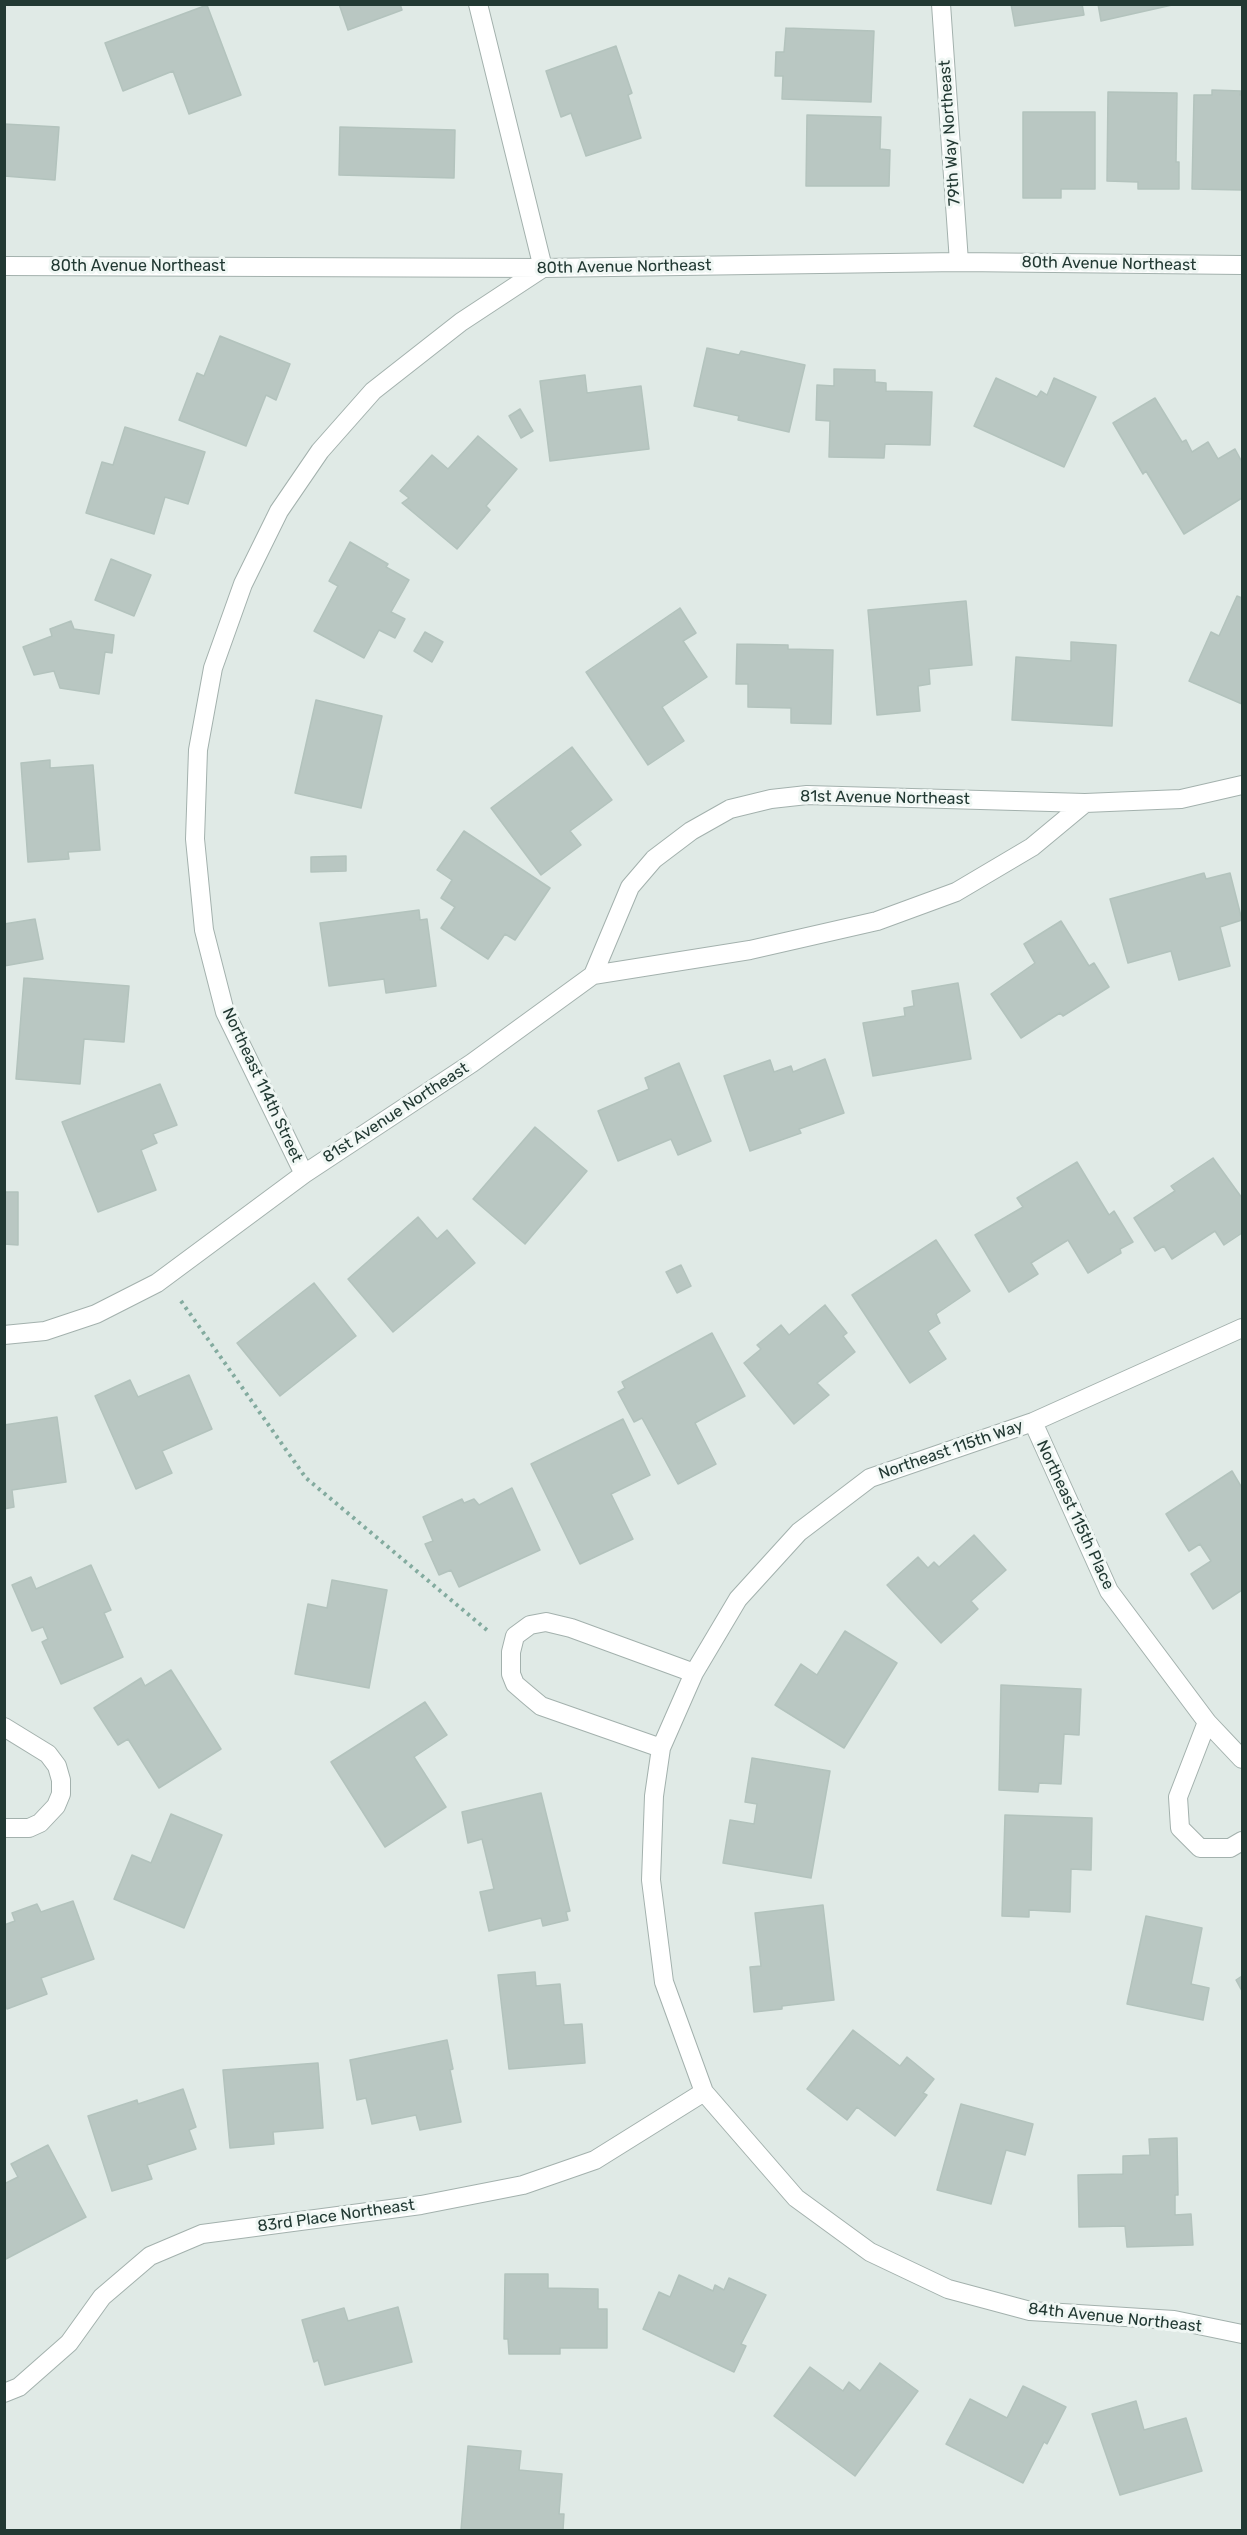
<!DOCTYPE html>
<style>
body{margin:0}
#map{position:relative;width:1247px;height:2535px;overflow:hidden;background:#e0eae6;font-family:Rubik,sans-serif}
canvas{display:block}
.frame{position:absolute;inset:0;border:6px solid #223933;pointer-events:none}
</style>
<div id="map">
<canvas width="1247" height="2535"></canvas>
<div class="frame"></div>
</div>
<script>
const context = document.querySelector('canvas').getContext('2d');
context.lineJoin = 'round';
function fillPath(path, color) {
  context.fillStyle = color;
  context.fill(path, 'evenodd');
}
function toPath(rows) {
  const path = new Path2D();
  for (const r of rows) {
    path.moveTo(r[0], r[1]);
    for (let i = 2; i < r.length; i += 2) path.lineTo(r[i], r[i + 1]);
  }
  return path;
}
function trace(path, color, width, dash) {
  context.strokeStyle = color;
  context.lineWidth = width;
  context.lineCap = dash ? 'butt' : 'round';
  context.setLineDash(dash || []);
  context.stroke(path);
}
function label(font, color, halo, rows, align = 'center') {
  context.font = font + ' Rubik,sans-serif';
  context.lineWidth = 6;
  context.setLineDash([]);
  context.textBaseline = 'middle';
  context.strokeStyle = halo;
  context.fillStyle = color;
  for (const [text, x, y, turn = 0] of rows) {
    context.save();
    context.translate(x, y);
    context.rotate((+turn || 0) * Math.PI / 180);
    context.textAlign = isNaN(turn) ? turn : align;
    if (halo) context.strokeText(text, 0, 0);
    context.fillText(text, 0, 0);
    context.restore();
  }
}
const building = toPath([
 [339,4,400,4,402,10,348,30,339,4],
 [1011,4,1082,4,1084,15,1015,26,1011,4],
 [1098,4,1172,4,1172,5,1101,21,1098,4],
 [207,5,241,95,189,114,173,71,123,91,105,43,207,5],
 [786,28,874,31,871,102,782,99,783,76,775,76,776,52,784,52,786,28],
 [616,46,632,93,628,95,641,138,586,156,571,113,561,117,546,71,616,46],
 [1212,90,1241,91,1240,95,1242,95,1242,190,1192,189,1194,95,1212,95,1212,90],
 [1108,92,1177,93,1176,162,1179,162,1179,189,1138,189,1138,182,1107,181,1108,92],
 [1023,112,1095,112,1095,189,1061,189,1061,198,1023,198,1023,112],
 [807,115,881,117,880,149,890,150,889,186,806,186,807,115],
 [4,124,59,127,55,180,4,176,4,124],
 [340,127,455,130,454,178,339,175,340,127],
 [220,336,290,364,276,400,266,395,246,446,179,420,197,373,204,376,220,336],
 [707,348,739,355,741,351,805,365,789,432,738,420,739,416,694,406,707,348],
 [834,369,875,370,875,382,886,383,886,391,932,392,930,445,885,444,884,458,829,457,830,421,816,420,817,385,834,386,834,369],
 [585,375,587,393,641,386,649,449,550,461,540,381,585,375],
 [996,378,1037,397,1041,391,1047,395,1054,378,1096,397,1064,467,974,426,996,378],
 [1155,398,1182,442,1186,440,1192,452,1208,442,1218,459,1235,449,1242,462,1242,498,1184,534,1146,471,1143,474,1113,423,1155,398],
 [520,409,533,431,521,438,509,416,520,409],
 [125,427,205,452,188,504,165,497,154,534,86,513,102,462,113,465,125,427],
 [478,436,517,469,486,506,490,510,457,549,402,503,409,498,400,491,432,455,448,469,478,436],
 [350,542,388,564,386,567,409,580,391,612,405,619,395,638,379,630,364,658,314,631,338,586,329,581,350,542],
 [111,559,151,575,134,616,95,600,111,559],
 [1237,596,1242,598,1242,704,1189,681,1211,632,1219,636,1237,596],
 [966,601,972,665,929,669,930,684,918,686,920,711,877,715,868,610,966,601],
 [680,608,696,633,683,641,707,677,662,707,684,741,648,765,586,672,680,608],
 [71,621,74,629,114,635,112,653,105,652,99,694,60,688,54,671,34,675,23,647,52,636,50,629,71,621],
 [425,632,443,642,432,662,414,651,425,632],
 [1071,642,1116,645,1112,726,1012,720,1016,657,1071,661,1071,642],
 [737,644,788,645,788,649,833,650,831,724,791,723,791,708,748,707,748,684,736,684,737,644],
 [316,700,382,716,361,808,295,793,316,700],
 [572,747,612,800,570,831,581,845,541,875,491,808,572,747],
 [50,760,50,768,93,765,100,850,68,852,69,859,28,862,21,763,50,760],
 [464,831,550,888,515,940,505,934,488,959,441,928,455,907,441,898,452,880,437,870,464,831],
 [346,856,346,871,311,872,311,857,346,856],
 [1204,873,1206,879,1230,873,1242,920,1220,927,1230,966,1179,980,1171,951,1128,963,1110,899,1204,873],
 [419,910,420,920,427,919,436,986,386,993,384,979,329,986,320,923,419,910],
 [35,919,43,959,4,966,4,924,35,919],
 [1061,921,1089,966,1094,963,1109,987,1063,1016,1060,1013,1021,1038,991,994,1035,963,1024,944,1061,921],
 [24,978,129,986,124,1042,84,1039,80,1084,16,1079,24,978],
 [958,983,971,1059,873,1076,863,1023,905,1016,904,1008,914,1006,912,991,958,983],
 [825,1059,844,1113,799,1129,801,1133,750,1151,724,1076,770,1060,774,1072,791,1066,793,1072,825,1059],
 [679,1063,711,1141,678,1155,671,1139,618,1161,598,1111,649,1089,645,1078,679,1063],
 [160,1084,177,1125,153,1134,157,1143,141,1150,156,1190,98,1212,62,1122,160,1084],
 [535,1127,587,1171,525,1244,473,1199,535,1127],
 [1213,1158,1242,1198,1242,1233,1224,1245,1215,1231,1172,1259,1164,1246,1155,1251,1134,1218,1175,1191,1171,1186,1213,1158],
 [1077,1162,1109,1215,1114,1211,1133,1242,1120,1249,1121,1253,1088,1273,1068,1240,1031,1263,1038,1274,1009,1292,975,1235,1023,1207,1017,1198,1077,1162],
 [4,1192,18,1192,18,1245,4,1244,4,1192],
 [418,1217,437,1239,447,1230,475,1263,393,1332,348,1279,418,1217],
 [936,1240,970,1291,936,1314,940,1323,928,1331,946,1359,910,1383,852,1295,936,1240],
 [681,1265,691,1286,677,1293,666,1272,681,1265],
 [314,1283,356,1336,280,1396,237,1343,314,1283],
 [825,1305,847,1333,843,1336,855,1352,817,1383,829,1395,794,1424,744,1363,761,1349,757,1345,781,1325,789,1335,825,1305],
 [712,1333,745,1396,695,1423,716,1464,678,1484,642,1418,634,1422,618,1392,625,1388,622,1382,712,1333],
 [189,1375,212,1429,162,1451,172,1473,136,1489,95,1396,130,1380,138,1397,189,1375],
 [57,1417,66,1482,12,1490,14,1507,4,1509,4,1425,57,1417],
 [623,1419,650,1475,611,1494,633,1539,580,1564,531,1464,623,1419],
 [1232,1471,1242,1488,1242,1590,1213,1609,1191,1574,1211,1561,1200,1544,1189,1551,1166,1514,1232,1471],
 [512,1488,540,1550,459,1587,451,1570,439,1575,425,1544,433,1541,423,1517,462,1499,464,1503,474,1499,479,1505,512,1488],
 [974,1535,1006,1570,971,1601,978,1609,941,1643,887,1585,918,1557,928,1568,934,1562,939,1567,974,1535],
 [91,1565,111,1610,104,1613,123,1657,61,1684,42,1642,48,1639,43,1627,32,1631,12,1585,31,1577,36,1589,91,1565],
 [332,1580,387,1590,369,1688,295,1674,308,1604,327,1608,332,1580],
 [845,1631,897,1663,844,1748,775,1705,801,1664,817,1675,845,1631],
 [171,1670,221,1749,159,1788,128,1739,118,1745,94,1708,141,1678,145,1686,171,1670],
 [1001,1685,1081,1689,1079,1735,1064,1734,1061,1784,1039,1783,1038,1792,999,1790,1001,1685],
 [425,1702,447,1735,414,1757,446,1807,385,1847,331,1762,425,1702],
 [752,1758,830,1771,811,1878,723,1863,730,1820,754,1824,757,1804,745,1802,752,1758],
 [541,1793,570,1911,566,1912,568,1920,543,1926,541,1918,489,1931,480,1892,494,1889,482,1839,468,1843,462,1812,541,1793],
 [171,1814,222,1835,184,1928,114,1899,132,1855,151,1863,171,1814],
 [1005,1815,1092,1818,1091,1870,1071,1869,1070,1912,1029,1910,1029,1917,1002,1916,1005,1815],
 [73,1901,94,1959,41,1978,47,1994,7,2009,4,2001,4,1925,15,1921,12,1913,37,1904,41,1912,73,1901],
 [823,1905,834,2000,782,2006,782,2009,754,2012,750,1967,761,1966,755,1913,823,1905],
 [1146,1916,1202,1928,1191,1984,1209,1988,1203,2020,1127,2004,1146,1916],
 [535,1972,536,1986,560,1984,564,2025,582,2024,585,2063,509,2069,498,1975,535,1972],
 [1242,1976,1242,1991,1236,1980,1242,1976],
 [853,2030,900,2066,907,2057,934,2079,923,2093,927,2095,895,2136,857,2107,847,2120,807,2089,853,2030],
 [447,2040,453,2069,450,2070,461,2122,420,2130,416,2115,372,2124,366,2098,357,2100,350,2060,447,2040],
 [318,2063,323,2128,273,2132,274,2144,230,2148,223,2070,318,2063],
 [183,2089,196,2127,189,2130,196,2149,147,2165,152,2179,112,2191,88,2116,137,2100,138,2104,183,2089],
 [961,2104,1033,2124,1025,2155,1006,2150,991,2204,937,2190,961,2104],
 [1177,2138,1178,2195,1175,2195,1175,2215,1191,2214,1193,2245,1127,2247,1125,2226,1079,2227,1078,2175,1123,2174,1123,2156,1150,2155,1149,2139,1177,2138],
 [48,2145,86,2217,4,2260,4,2184,18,2177,11,2164,48,2145],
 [505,2274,548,2274,548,2288,598,2289,598,2309,607,2309,607,2348,560,2348,560,2354,509,2354,508,2339,504,2339,505,2274],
 [679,2275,713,2291,715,2285,724,2290,729,2278,766,2295,741,2344,746,2346,734,2372,643,2329,659,2292,670,2297,679,2275],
 [398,2307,412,2362,325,2385,318,2360,314,2362,302,2320,344,2308,348,2321,398,2307],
 [880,2363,918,2391,855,2476,774,2416,810,2367,843,2391,849,2382,860,2391,880,2363],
 [1023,2386,1066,2407,1047,2444,1044,2442,1023,2483,946,2444,970,2399,1007,2418,1023,2386],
 [1136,2401,1144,2430,1186,2418,1202,2471,1120,2495,1092,2414,1136,2401],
 [468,2446,521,2451,519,2470,562,2474,559,2514,564,2514,563,2530,461,2530,468,2446]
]);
const path = toPath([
 [181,1301,306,1478,488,1631]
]);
const minor = toPath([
 [941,4,959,262],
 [4,266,543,268,959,262,1242,265],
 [593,975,630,887,654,859,691,831,730,809,771,799,807,795,1085,803,1181,799,1242,785],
 [304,1174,225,1012,204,930,195,839,198,750,213,668,243,584,279,511,320,451,373,391,461,322,543,268,478,4],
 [1242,1328,1033,1422,870,1478,799,1532,738,1599,694,1673,661,1748,654,1796,651,1880,664,1982,704,2092,796,2198,870,2252,948,2289,1030,2311,1174,2320,1242,2334],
 [4,1335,45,1331,96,1314,157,1283,304,1174,472,1063,593,975,750,950,877,921,956,892,1032,847,1085,803],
 [1033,1422,1109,1591,1207,1722,1242,1759],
 [1207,1722,1178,1797,1180,1828,1200,1848,1230,1848,1242,1841],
 [4,1727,48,1754,57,1766,61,1780,61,1794,56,1806,40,1823,29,1828,4,1828],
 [661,1748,541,1706,529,1696,515,1684,511,1674,511,1652,515,1636,530,1625,546,1622,571,1628,694,1673],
 [4,2393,19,2387,69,2343,102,2297,150,2256,202,2234,421,2205,523,2185,595,2160,704,2092]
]);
const streetNames = [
 ["79th Way Northeast",950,133,-94],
 ["80th Avenue Northeast",1109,264,1],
 ["80th Avenue Northeast",138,266],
 ["80th Avenue Northeast",624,267,-1],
 ["81st Avenue Northeast",885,798,1],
 ["Northeast 114th Street",262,1085,65],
 ["81st Avenue Northeast",396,1113,-33],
 ["Northeast 115th Way",951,1450,-19],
 ["Northeast 115th Place",1075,1515,65],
 ["83rd Place Northeast",336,2216,-8],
 ["84th Avenue Northeast",1115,2318,6]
];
fillPath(building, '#b9c7c2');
trace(building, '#b3c3bd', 1.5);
trace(minor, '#a3b1ad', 20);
trace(path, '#83ab9f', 4, [3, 4.5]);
trace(minor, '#fff', 18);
label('16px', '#223933', '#f0f7f4', streetNames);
</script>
